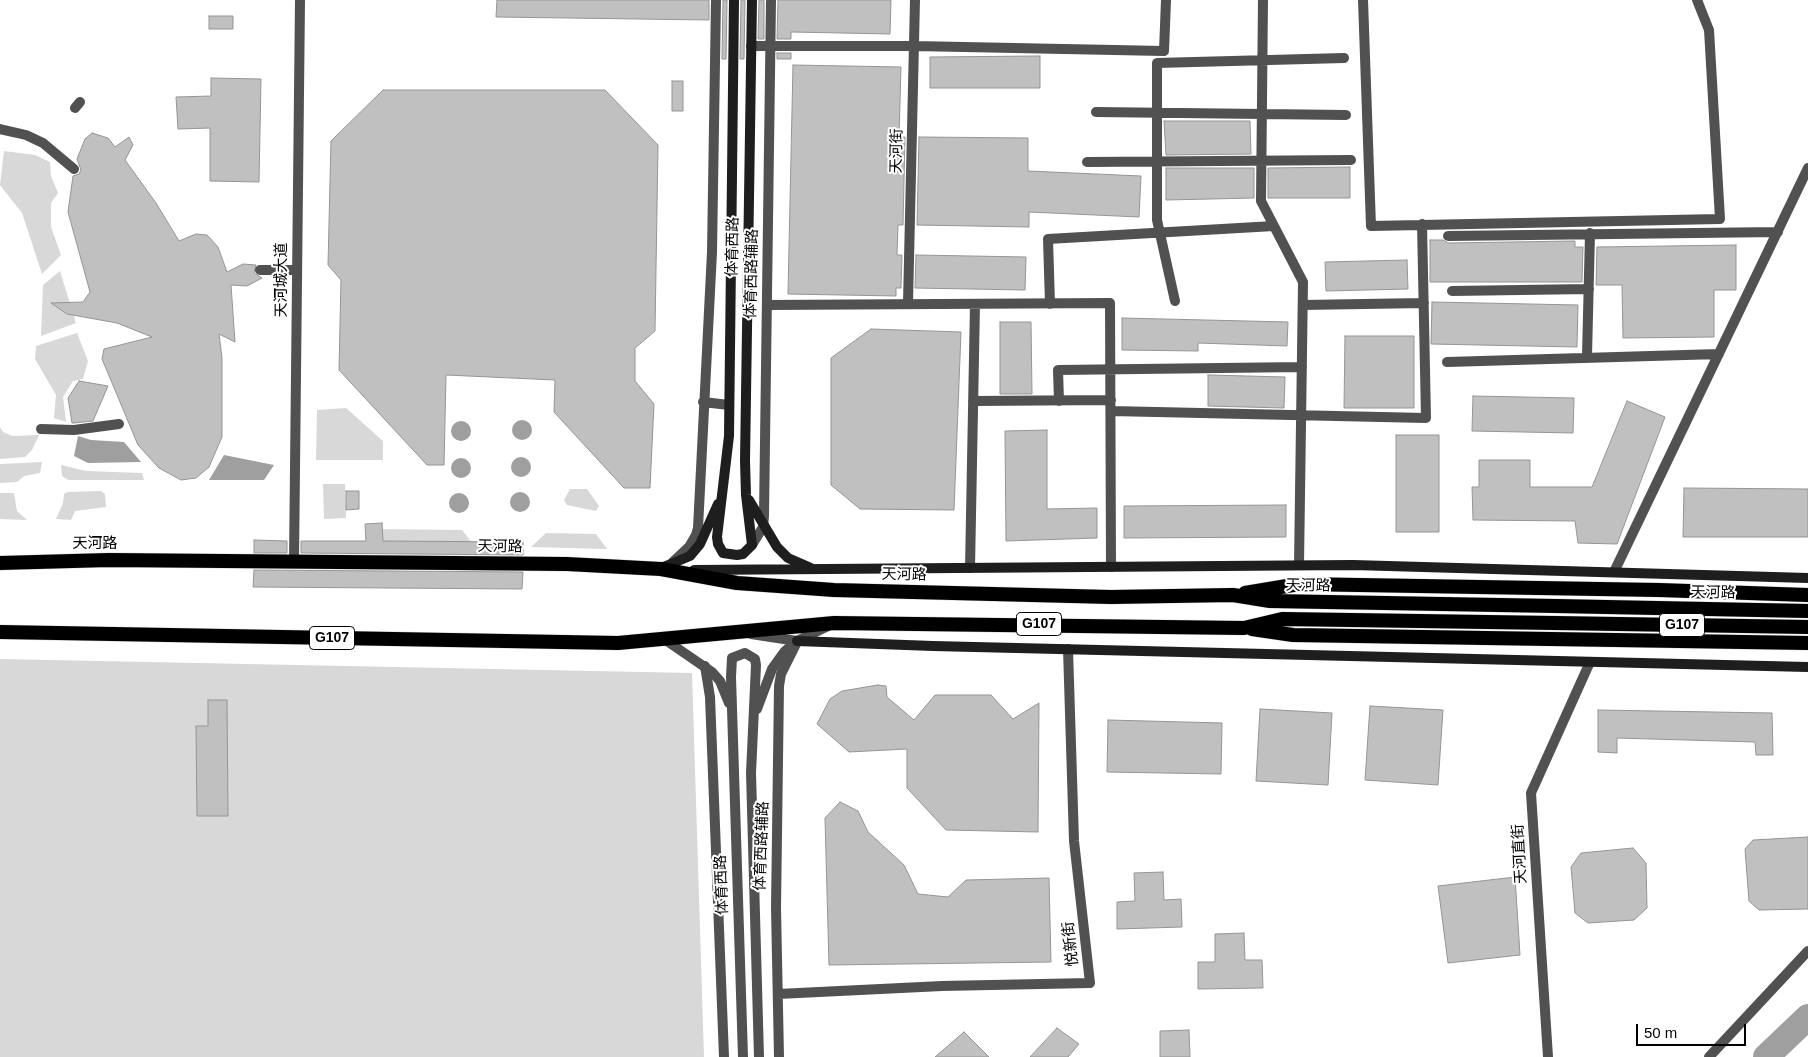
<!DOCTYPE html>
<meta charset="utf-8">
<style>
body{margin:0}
#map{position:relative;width:1808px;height:1057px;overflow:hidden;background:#fff;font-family:Helvetica,sans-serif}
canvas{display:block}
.scale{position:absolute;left:1636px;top:1024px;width:110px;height:22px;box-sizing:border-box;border:2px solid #000;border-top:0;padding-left:6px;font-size:15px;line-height:18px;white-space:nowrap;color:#000;-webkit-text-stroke:4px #fff;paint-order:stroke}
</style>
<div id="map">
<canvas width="1808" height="1057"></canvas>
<div class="scale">50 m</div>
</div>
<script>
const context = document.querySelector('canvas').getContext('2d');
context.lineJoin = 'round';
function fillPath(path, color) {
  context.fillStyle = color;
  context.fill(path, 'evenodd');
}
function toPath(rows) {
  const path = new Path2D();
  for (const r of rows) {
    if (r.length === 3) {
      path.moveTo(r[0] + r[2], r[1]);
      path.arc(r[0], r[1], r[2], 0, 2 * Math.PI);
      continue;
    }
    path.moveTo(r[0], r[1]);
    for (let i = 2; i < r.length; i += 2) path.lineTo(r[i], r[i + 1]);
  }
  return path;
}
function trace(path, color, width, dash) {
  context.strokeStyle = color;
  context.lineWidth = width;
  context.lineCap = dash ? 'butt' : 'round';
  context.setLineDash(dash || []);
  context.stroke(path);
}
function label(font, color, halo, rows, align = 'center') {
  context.font = font + ' Helvetica,"Noto Sans SC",sans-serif';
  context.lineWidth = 4;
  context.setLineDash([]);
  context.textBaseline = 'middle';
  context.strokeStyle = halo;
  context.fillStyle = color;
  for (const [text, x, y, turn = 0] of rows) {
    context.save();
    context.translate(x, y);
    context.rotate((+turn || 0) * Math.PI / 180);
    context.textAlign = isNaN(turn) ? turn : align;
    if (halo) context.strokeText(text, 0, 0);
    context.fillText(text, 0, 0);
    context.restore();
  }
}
const green = toPath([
 [4,151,35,155,50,162,51,176,58,193,51,203,51,227,61,255,42,274,22,213,0,185],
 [60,271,76,323,41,336,43,285],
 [77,333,88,361,83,379,73,381,63,397,66,422,54,418,56,395,35,359,36,346],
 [346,408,383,441,383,460,316,460,317,410],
 [0,427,3,432,12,436,39,435,32,450,25,457,0,459],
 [42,462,40,473,24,476,17,482,0,483,0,464],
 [61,465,86,471,142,473,144,480,68,480,62,476],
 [323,484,345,484,346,518,324,519],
 [570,489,587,489,599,506,596,511,567,505,564,500],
 [101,491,105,494,106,507,75,511,71,520,56,519,63,503,64,494,67,492],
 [0,493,14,493,17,511,27,520,0,519],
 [374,529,462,530,473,544,363,543],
 [546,533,596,534,607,549,531,547],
 [0,659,692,673,704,1057,0,1057]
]);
const water = toPath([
 [522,430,10],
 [461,431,10],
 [78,436,91,440,124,442,141,462,88,463,74,456],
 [224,455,274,465,264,480,209,480],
 [521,467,10],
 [461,468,10],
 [520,502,10],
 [459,503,10]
]);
const river = toPath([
 [1766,1057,1808,1017]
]);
const building = toPath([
 [497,0,709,0,709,20,496,17,497,0],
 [723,0,727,0,726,59,722,59,723,0],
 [741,0,745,0,744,59,740,59,741,0],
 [759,0,764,0,764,39,758,39,759,0],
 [778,0,891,0,890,34,791,32,791,39,777,39,778,0],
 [209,16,233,16,233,29,209,29,209,16],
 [777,53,791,53,791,59,777,59,777,53],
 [1040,56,1040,88,930,88,930,57,1040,56],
 [793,65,901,67,899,137,905,137,903,225,898,225,897,255,902,255,901,288,896,288,896,296,788,294,793,65],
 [211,78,261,79,259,182,210,181,210,128,178,129,176,97,211,96,211,78],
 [672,81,683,81,683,111,672,111,672,81],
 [383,90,605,90,658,145,655,331,635,348,635,381,654,404,650,488,624,488,554,412,555,380,446,375,444,465,427,465,339,370,341,280,328,265,331,141,383,90],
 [1164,121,1250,121,1251,154,1166,155,1164,121],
 [92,133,108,138,115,147,129,137,133,145,125,160,156,203,179,241,196,234,207,235,218,247,227,272,243,264,256,265,254,273,262,278,247,286,231,285,235,342,219,334,222,358,222,437,209,467,196,478,181,480,159,468,138,445,102,359,104,349,152,337,117,323,67,314,51,303,83,302,90,292,68,212,73,176,79,174,81,170,77,159,85,139,92,133],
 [919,137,1028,138,1028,171,1141,176,1139,217,1029,212,1029,227,917,225,919,137],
 [1350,167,1350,198,1268,198,1268,168,1350,167],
 [1166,168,1254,168,1254,198,1166,200,1166,168],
 [1430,240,1443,240,1448,243,1575,241,1575,247,1583,247,1582,282,1430,282,1430,240],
 [1736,245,1736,290,1714,290,1714,337,1623,338,1622,285,1596,285,1597,247,1736,245],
 [916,255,1026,257,1025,290,915,288,916,255],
 [1407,260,1408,289,1326,291,1325,262,1407,260],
 [1432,302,1578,305,1577,347,1431,344,1432,302],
 [1122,318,1288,322,1287,346,1198,343,1198,351,1122,350,1122,318],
 [1000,322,1031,322,1032,394,1000,394,1000,322],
 [871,329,961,332,954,510,860,509,831,485,831,358,871,329],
 [1345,336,1414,336,1414,408,1344,408,1345,336],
 [1208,375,1285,377,1284,408,1208,406,1208,375],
 [79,381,108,386,93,421,74,423,72,423,68,398,79,381],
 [1473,396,1574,398,1573,433,1472,431,1473,396],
 [1627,401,1665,417,1617,544,1578,543,1575,521,1473,520,1472,487,1479,487,1479,460,1530,460,1530,487,1592,487,1627,401],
 [1047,430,1047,509,1097,508,1097,538,1006,541,1005,431,1047,430],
 [1396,435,1439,435,1439,532,1396,532,1396,435],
 [1684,488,1808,489,1808,537,1683,537,1684,488],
 [346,491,359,491,359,509,346,510,346,491],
 [1286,505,1286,537,1124,538,1124,506,1286,505],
 [382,523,383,541,523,542,523,555,301,553,301,541,366,541,365,524,382,523],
 [254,540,287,541,287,553,254,553,254,540],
 [254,570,523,572,522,589,253,587,254,570],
 [878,685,886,686,887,697,914,720,935,695,991,695,1013,719,1039,703,1038,832,946,830,907,788,907,749,849,752,817,724,830,699,842,691,878,685],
 [208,700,227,700,228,816,197,816,196,726,208,726,208,700],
 [1370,706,1443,710,1438,785,1365,780,1370,706],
 [1260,709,1332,713,1328,785,1256,781,1260,709],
 [1598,710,1772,713,1773,755,1756,755,1755,742,1617,738,1617,753,1598,752,1598,710],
 [1108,720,1222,723,1221,774,1107,772,1108,720],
 [840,802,858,811,868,832,904,865,918,894,948,897,966,880,1049,878,1051,962,829,965,825,818,840,802],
 [1808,837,1808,909,1759,910,1749,901,1745,849,1753,840,1808,837],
 [1633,848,1646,863,1647,908,1634,920,1588,923,1575,913,1571,867,1581,853,1633,848],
 [1163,872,1164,900,1181,899,1182,927,1117,929,1117,902,1135,901,1134,873,1163,872],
 [1515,877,1520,955,1448,963,1438,886,1515,877],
 [1244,933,1245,960,1262,960,1263,988,1198,989,1198,962,1215,962,1215,934,1244,933],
 [1057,1028,1079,1044,1068,1057,1030,1057,1057,1028],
 [1189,1030,1190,1057,1160,1057,1160,1031,1189,1030],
 [964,1032,989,1057,935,1057,964,1032]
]);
const pedestrian = toPath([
 [75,108,80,102],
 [0,129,26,135,43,143,74,169],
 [260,270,297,270],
 [41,429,74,430,119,424]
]);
const minor = toPath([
 [1263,0,1261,201,1303,282,1299,565],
 [1363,0,1371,226,1720,219,1709,30,1697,0],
 [751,46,914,46,1164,51,1166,0],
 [1096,112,1346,115],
 [1087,162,1351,160],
 [1448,236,1778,232],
 [1452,291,1589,289],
 [1175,301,1157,220,1157,63,1344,58],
 [908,303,915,0],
 [1050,304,1048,239,1274,226],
 [767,305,1110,303,1111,567],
 [1303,305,1424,303],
 [1587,356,1590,233],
 [1447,362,1719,354],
 [973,401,1111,400],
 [1059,401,1058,370,1302,367],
 [703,402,729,405],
 [1111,411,1426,418,1422,224],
 [752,545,763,527,764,516,771,0],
 [673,562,689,547,696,535,698,528,712,252,716,0],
 [970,568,975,304],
 [1614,572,1808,168],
 [705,666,710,697,724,1057],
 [778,994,942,986,1090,983,1074,841,1068,649],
 [779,1057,776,908,779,686,781,674,797,642],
 [1548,1057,1531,793,1590,662],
 [1709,1057,1808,951]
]);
const tertiary = toPath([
 [294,561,300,0],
 [751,634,797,641],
 [664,639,712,672,720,681,729,703],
 [757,709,772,669,785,651,797,641,828,626],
 [743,1057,731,677,732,658,745,653,755,659,756,665,751,773,759,1057]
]);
const secondary = toPath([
 [734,0,729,436,717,537,718,544,723,553,737,555,743,554,752,545,746,495,745,461,752,0],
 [749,500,777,547,788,558,811,568],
 [661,568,690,556,700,544,718,504],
 [694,570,1353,565,1808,578],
 [797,641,933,646,1808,667]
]);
const trunk = toPath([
 [0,563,109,560,567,564,661,569,737,583,834,590,1111,597,1233,595,1270,601,1556,606],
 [1245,593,1299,584,1659,590,1808,595],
 [1252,629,1293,635,1808,643],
 [0,632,618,643,834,623,1244,628,1282,619,1555,623]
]);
const trunkBridge = toPath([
 [1556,606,1808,611],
 [1555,623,1808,627]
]);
const shields = [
 [1039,624,45],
 [1682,625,45],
 [332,638,45]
];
const shieldNames = [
 ["G107",1039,624],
 ["G107",1682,625],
 ["G107",332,638]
];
const streetNames = [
 ["天河街",897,151,-89],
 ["体育西路",733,247,-89],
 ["体育西路辅路",752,274,-89],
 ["天河城大道",282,280,-90],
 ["天河路",95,544],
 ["天河路",500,547,1],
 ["天河路",904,575,1],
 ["天河路",1308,586,1],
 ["天河路",1713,593,1],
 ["体育西路辅路",762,846,-88],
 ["天河直街",1520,854,-93],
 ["体育西路",722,885,-92],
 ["悦新街",1071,944,-96]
];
fillPath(green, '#d8d8d8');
fillPath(water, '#9f9f9f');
trace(river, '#9f9f9f', 26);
fillPath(building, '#c0c0c0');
trace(building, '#959595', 1);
trace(trunk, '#dbdbdb', 15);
trace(pedestrian, '#515151', 10);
trace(minor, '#515151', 10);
trace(tertiary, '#515151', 10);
trace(secondary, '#1e1e1e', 10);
trace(trunk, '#000', 14);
trace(trunkBridge, '#dbdbdb', 15, []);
trace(trunkBridge, '#000', 14);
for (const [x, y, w] of shields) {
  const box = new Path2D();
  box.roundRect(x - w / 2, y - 11.5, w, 23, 4);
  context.fillStyle = '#fff';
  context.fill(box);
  trace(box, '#000', 1);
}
label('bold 14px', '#000', null, shieldNames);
label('15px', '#000', '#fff', streetNames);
</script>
